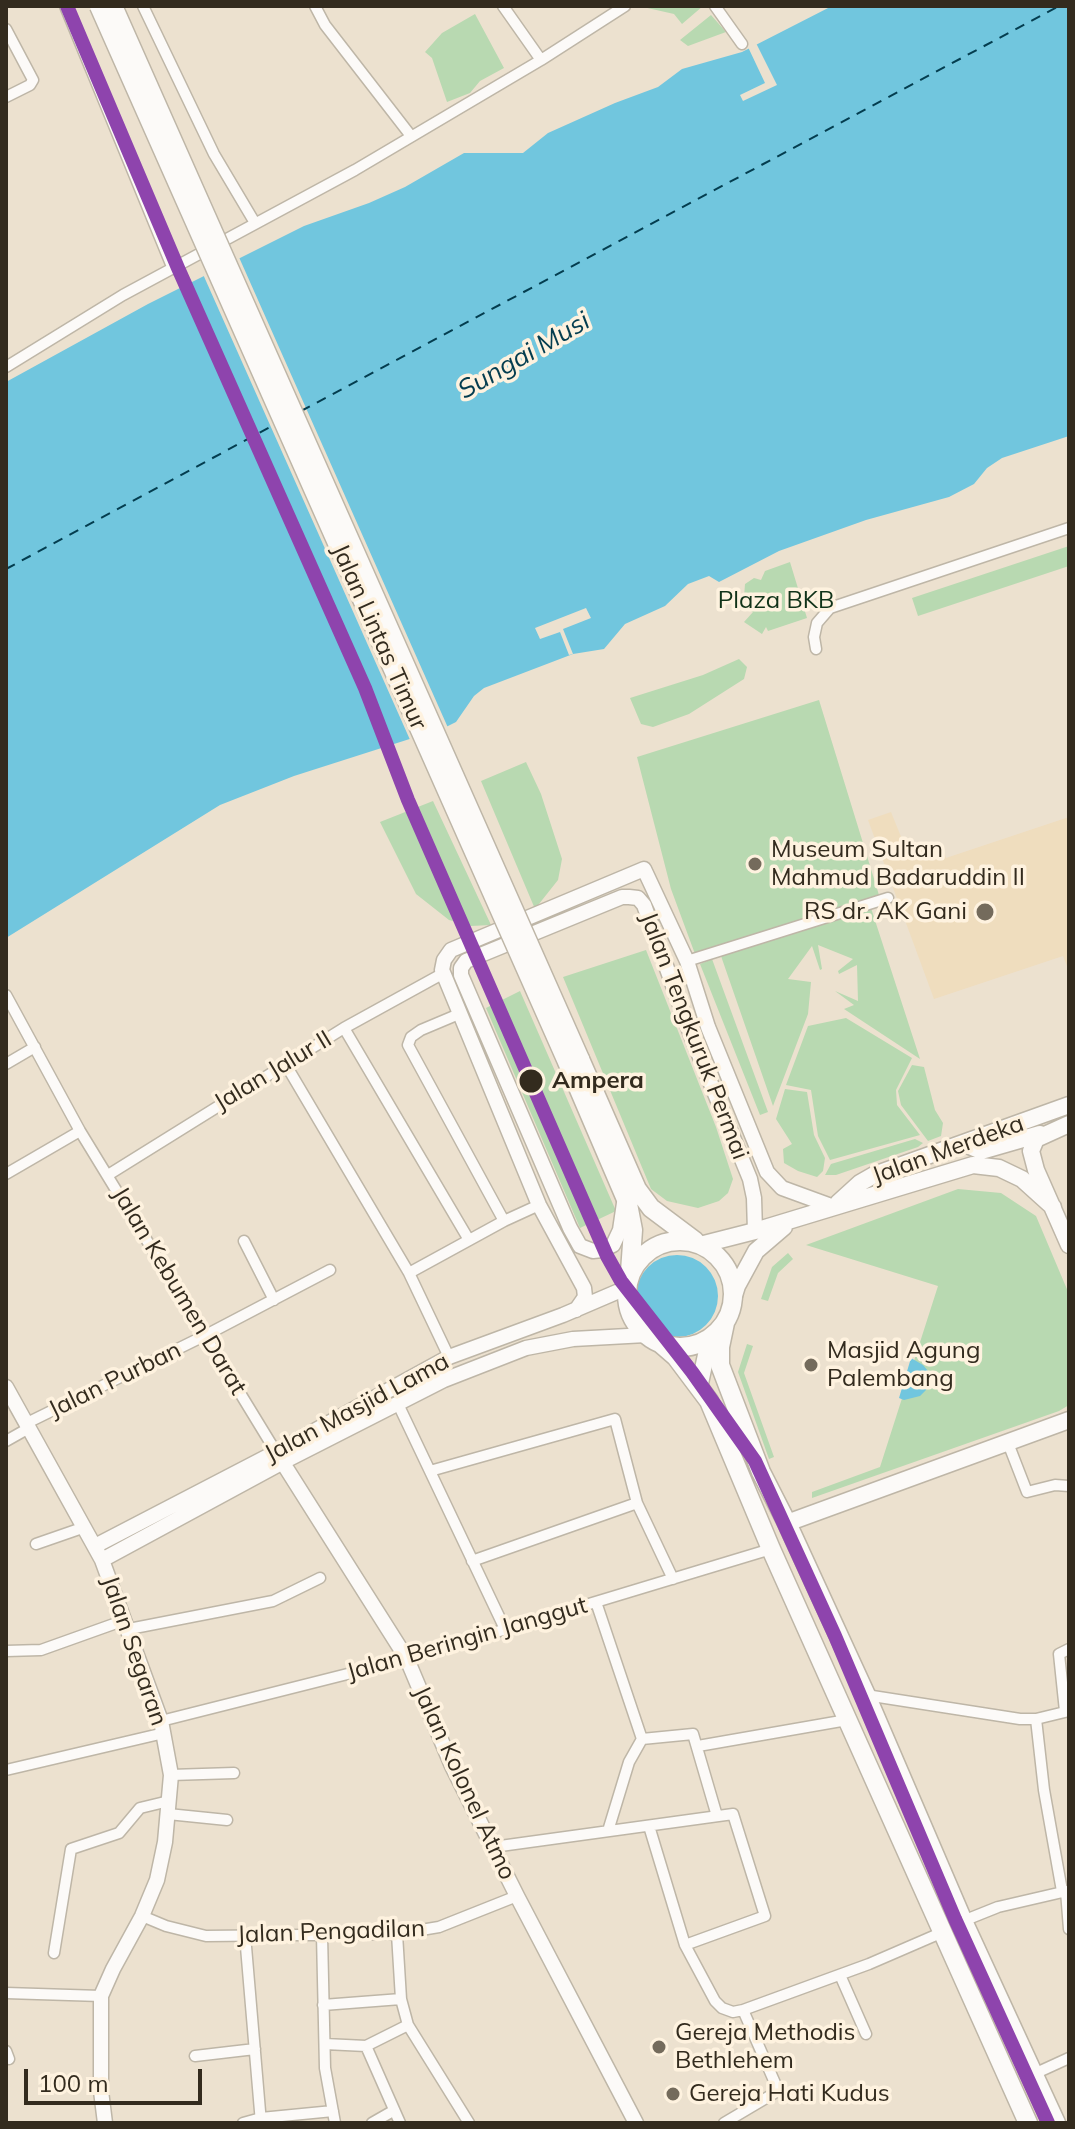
<!DOCTYPE html>
<style>
body{margin:0}
#map{position:relative;width:1075px;height:2129px;overflow:hidden;background:#ece1cf;font-family:Mulish,sans-serif}
canvas{display:block}
.frame{position:absolute;inset:0;border:8px solid #332b1e;pointer-events:none}
.scale{position:absolute;left:24px;top:2069px;width:178px;height:36px;box-sizing:border-box;border:4px solid #332b1e;border-top:0;padding-left:10px;font-size:24px;line-height:28px;white-space:nowrap;color:#332b1e;-webkit-text-stroke:6px #fef2df;paint-order:stroke}
</style>
<div id="map">
<canvas width="1075" height="2129"></canvas>
<div class="frame"></div>
<div class="scale">100 m</div>
</div>
<script>
const context = document.querySelector('canvas').getContext('2d');
context.lineJoin = 'round';
function fillPath(path, color) {
  context.fillStyle = color;
  context.fill(path, 'evenodd');
}
function toPath(rows) {
  const path = new Path2D();
  for (const r of rows) {
    if (r.length === 3) {
      path.moveTo(r[0] + r[2], r[1]);
      path.arc(r[0], r[1], r[2], 0, 2 * Math.PI);
      continue;
    }
    path.moveTo(r[0], r[1]);
    for (let i = 2; i < r.length; i += 2) path.lineTo(r[i], r[i + 1]);
  }
  return path;
}
function trace(path, color, width, dash) {
  context.strokeStyle = color;
  context.lineWidth = width;
  context.lineCap = dash ? 'butt' : 'round';
  context.setLineDash(dash || []);
  context.stroke(path);
}
function label(font, color, halo, rows, align = 'center') {
  context.font = font + ' Mulish,sans-serif';
  context.lineWidth = 7;
  context.setLineDash([]);
  context.textBaseline = 'middle';
  context.strokeStyle = halo;
  context.fillStyle = color;
  for (const [text, x, y, turn = 0] of rows) {
    context.save();
    context.translate(x, y);
    context.rotate((+turn || 0) * Math.PI / 180);
    context.textAlign = isNaN(turn) ? turn : align;
    if (halo) context.strokeText(text, 0, 0);
    context.fillText(text, 0, 0);
    context.restore();
  }
}
const built = toPath([
 [891,812,908,854,941,844,946,858,1069,817,1069,971,1063,956,934,999,868,820]
]);
const green = toPath([
 [703,6,682,24,674,14,643,7],
 [475,14,504,68,480,81,470,93,447,102,432,58,425,52,442,33],
 [711,15,726,32,688,46,680,40],
 [1069,546,1069,566,918,616,912,598],
 [790,562,807,618,768,631,766,627,762,634,744,622,753,612,746,609,752,599,744,597,745,584,754,578,761,580,765,571],
 [739,659,747,667,744,679,689,714,653,727,641,724,630,698,703,675],
 [819,700,879,895,695,954,671,889,637,757],
 [526,762,541,794,562,859,558,880,535,909,481,781],
 [433,801,491,925,471,926,449,920,416,894,380,822],
 [871,908,920,1059,844,1009,854,1005,835,991,858,1001,857,965,839,974,838,971,853,959,818,945,822,969,820,970,812,946,788,979,811,982,808,1014,773,1106,721,956],
 [646,950,716,1127,733,1179,728,1193,719,1201,698,1208,667,1201,651,1189,563,977],
 [712,959,768,1112,760,1115,700,964],
 [520,991,616,1211,580,1228,486,1008],
 [846,1018,912,1058,896,1090,897,1105,920,1135,830,1160,818,1136,811,1090,786,1085,808,1026],
 [912,1065,924,1067,935,1110,943,1123,941,1136,928,1141,901,1105,898,1091],
 [785,1089,807,1092,814,1135,825,1158,823,1171,817,1177,798,1171,784,1163,783,1149,792,1144,776,1119],
 [915,1139,923,1143,918,1147,836,1175,825,1175,831,1164],
 [958,1189,1001,1193,1036,1216,1069,1294,1069,1405,1059,1411,812,1498,812,1492,880,1467,938,1286,806,1245],
 [788,1253,793,1259,778,1273,768,1301,761,1299,772,1267],
 [747,1344,753,1346,744,1373,774,1457,769,1459,738,1372]
]);
const water = toPath([
 [832,6,1069,6,1069,436,1002,458,987,468,974,484,949,497,866,520,779,551,719,582,709,576,688,584,665,606,625,624,604,649,573,654,484,688,474,696,456,722,444,728,294,776,220,805,6,938,6,382,148,304,304,226,369,203,405,187,464,153,523,153,548,133,615,103,658,87,682,69,742,52],
 [677,1296,41],
 [911,1358,923,1365,928,1371,929,1381,926,1390,920,1396,904,1400,899,1398]
]);
const pier = toPath([
 [756,43,777,85,743,101,740,95,765,83,748,47],
 [238,255,449,730,411,742,202,272],
 [586,608,591,618,563,629,573,654,569,655,560,632,540,639,535,628]
]);
const ferry = toPath([
 [301,411,1059,6],
 [6,569,274,425]
]);
const street = toPath([
 [65,6,173,269],
 [143,6,214,154,255,223],
 [315,6,325,25,411,136],
 [503,6,541,60],
 [715,6,742,44],
 [6,29,33,80,30,85,6,97],
 [6,367,123,295,355,170,541,60,625,6],
 [816,649,814,637,817,623,830,608,1069,528],
 [687,961,888,898],
 [6,995,80,1131,276,1452],
 [459,1014,421,1030,411,1037,408,1045,504,1221],
 [344,1028,469,1240],
 [6,1064,35,1047],
 [286,1065,409,1273,449,1357],
 [6,1174,80,1131],
 [108,1175,344,1028,442,974],
 [244,1241,274,1300],
 [409,1273,504,1221,539,1205],
 [398,1404,505,1629],
 [27,1423,206,1335,330,1270],
 [6,1441,29,1428],
 [1008,1443,1027,1492,1055,1485,1069,1486],
 [430,1471,615,1419,637,1503,673,1579],
 [36,1544,85,1527],
 [472,1561,637,1503],
 [596,1602,642,1739,693,1734,717,1816],
 [129,1629,273,1601,320,1578],
 [6,1651,41,1650,125,1620],
 [866,1695,1020,1719,1036,1719,1069,1711],
 [1065,1711,1059,1654,1069,1649],
 [1036,1719,1044,1790,1062,1891],
 [161,1721,407,1659,771,1549],
 [698,1746,847,1720],
 [6,1770,164,1733],
 [171,1775,234,1773],
 [168,1814,227,1820],
 [649,1826,685,1945,715,2001,722,2008,733,2012,743,2010,869,1964,943,1932],
 [608,1831,629,1762,642,1739],
 [493,1847,733,1814,765,1916,685,1945],
 [1066,1891,1069,1929],
 [142,1916,166,1926,206,1936,397,1934,439,1927,517,1896],
 [963,1921,998,1907,1067,1891],
 [397,1934,401,1999,408,2025,469,2123],
 [245,1935,261,2123],
 [322,1935,325,2068,335,2123],
 [54,1953,71,1849,119,1833,140,1808,169,1801],
 [840,1975,866,2034],
 [6,1993,101,1996],
 [323,2005,401,1999],
 [325,2044,366,2046,408,2025],
 [366,2046,400,2123],
 [6,2051,9,2059],
 [195,2056,255,2049],
 [1034,2074,1069,2058],
 [243,2123,261,2118,333,2111],
 [372,2123,393,2111],
 [724,2123,773,2094,775,2089,775,2083,743,2010]
]);
const secondary = toPath([
 [624,1203,620,1230,613,1245,602,1250,593,1251,580,1246,570,1228,461,975,461,968,466,961,622,897,629,897,638,898,644,905,691,1035,750,1179,754,1198,755,1231],
 [576,1310,585,1297,584,1288,539,1205,442,970,444,960,451,950,644,869,687,961,708,1027,767,1172,782,1188,834,1207],
 [6,1387,102,1560,161,1721,171,1775,165,1842,157,1880,142,1916,113,1969,101,1996,101,2091,105,2123],
 [276,1452,407,1659,452,1766,517,1896,636,2123],
 [95,1546,276,1452,449,1357,563,1315,626,1288],
 [102,1560,283,1462,444,1380,526,1348,573,1339,646,1335]
]);
const primary = toPath([
 [1069,1124,1036,1139,1031,1151,1036,1170,1069,1245],
 [963,1143,981,1151,1040,1134],
 [838,1203,860,1183,874,1175,1069,1105],
 [700,1245,755,1231,973,1165,999,1168,1022,1179,1053,1207],
 [733,1299,737,1286,756,1251,784,1227],
 [699,1388,706,1355,722,1327],
 [787,1523,1069,1420]
]);
const highway = toPath([
 [580,1059,637,1189,651,1208,695,1241],
 [568,1064,628,1204,633,1230,630,1272],
 [680,1294,53],
 [725,1323,720,1347,720,1365,761,1472,787,1523,866,1695,963,1921,1056,2123],
 [661,1344,676,1357,709,1401,771,1549,1028,2123]
]);
const highwayBridge = toPath([
 [99,6,568,1064],
 [113,6,580,1059]
]);
const rail1 = toPath([
 [67,6,178,268,365,688,408,800,607,1256,621,1281,692,1372,755,1461,835,1636,955,1919,1048,2123]
]);
const markers = [
 [755,864,8,"#746b5c"],
 [985,912,10,"#746b5c"],
 [531,1081,13,"#332b1e"],
 [811,1365,8,"#746b5c"],
 [659,2047,8,"#746b5c"],
 [673,2094,8,"#746b5c"]
];
const parkNames = [
 ["Plaza BKB",776,601]
];
const streetNames = [
 ["Jalan Lintas Timur",379,637,66],
 ["Jalan Tengkuruk Permai",694,1036,69],
 ["Jalan Jalur II",273,1071,-31],
 ["Jalan Merdeka",948,1150,-20],
 ["Jalan Kebumen Darat",179,1291,59],
 ["Jalan Purban",115,1380,-26],
 ["Jalan Masjid Lama",357,1408,-28],
 ["Jalan Beringin Janggut",467,1639,-16],
 ["Jalan Segaran",134,1651,71],
 ["Jalan Kolonel Atmo",464,1783,65],
 ["Jalan Pengadilan",331,1932,-2]
];
const poiNames = [
 ["Museum Sultan",771,850],
 ["Mahmud Badaruddin II",771,878],
 ["RS dr. AK Gani",967,912,"right"],
 ["Masjid Agung",827,1351],
 ["Palembang",827,1379],
 ["Gereja Methodis",675,2033],
 ["Bethlehem",675,2061],
 ["Gereja Hati Kudus",689,2094]
];
const stopNames = [
 ["Ampera",552,1081]
];
const waterNames = [
 ["Sungai Musi",524,356,-30]
];
fillPath(built, '#efddbe');
fillPath(green, '#b8d9b1');
fillPath(water, '#71c6de');
fillPath(pier, '#ece1cf');
trace(ferry, '#043d4f', 2, [10, 8]);
trace(street, '#beb6a7', 13);
trace(secondary, '#beb6a7', 17);
trace(primary, '#beb6a7', 19);
trace(highway, '#beb6a7', 21);
trace(street, '#fcfaf8', 10);
trace(secondary, '#fcfaf8', 14);
trace(primary, '#fcfaf8', 16);
trace(highway, '#fcfaf8', 18);
trace(highwayBridge, '#beb6a7', 21, []);
trace(highwayBridge, '#fcfaf8', 18);
trace(rail1, '#8e44ad', 14);
for (const [x, y, r, color] of markers) {
  const dot = new Path2D();
  dot.arc(x, y, r, 0, 2 * Math.PI);
  context.fillStyle = color;
  context.fill(dot);
  trace(dot, '#fef2df', 3);
}
label('24px', '#113319', '#fef2df', parkNames);
label('24px', '#332b1e', '#fef2df', streetNames);
label('24px', '#332b1e', '#fef2df', poiNames, 'left');
label('bold 24px', '#332b1e', '#fef2df', stopNames, 'left');
label('italic 26px', '#043d4f', '#fef2df', waterNames);
</script>
